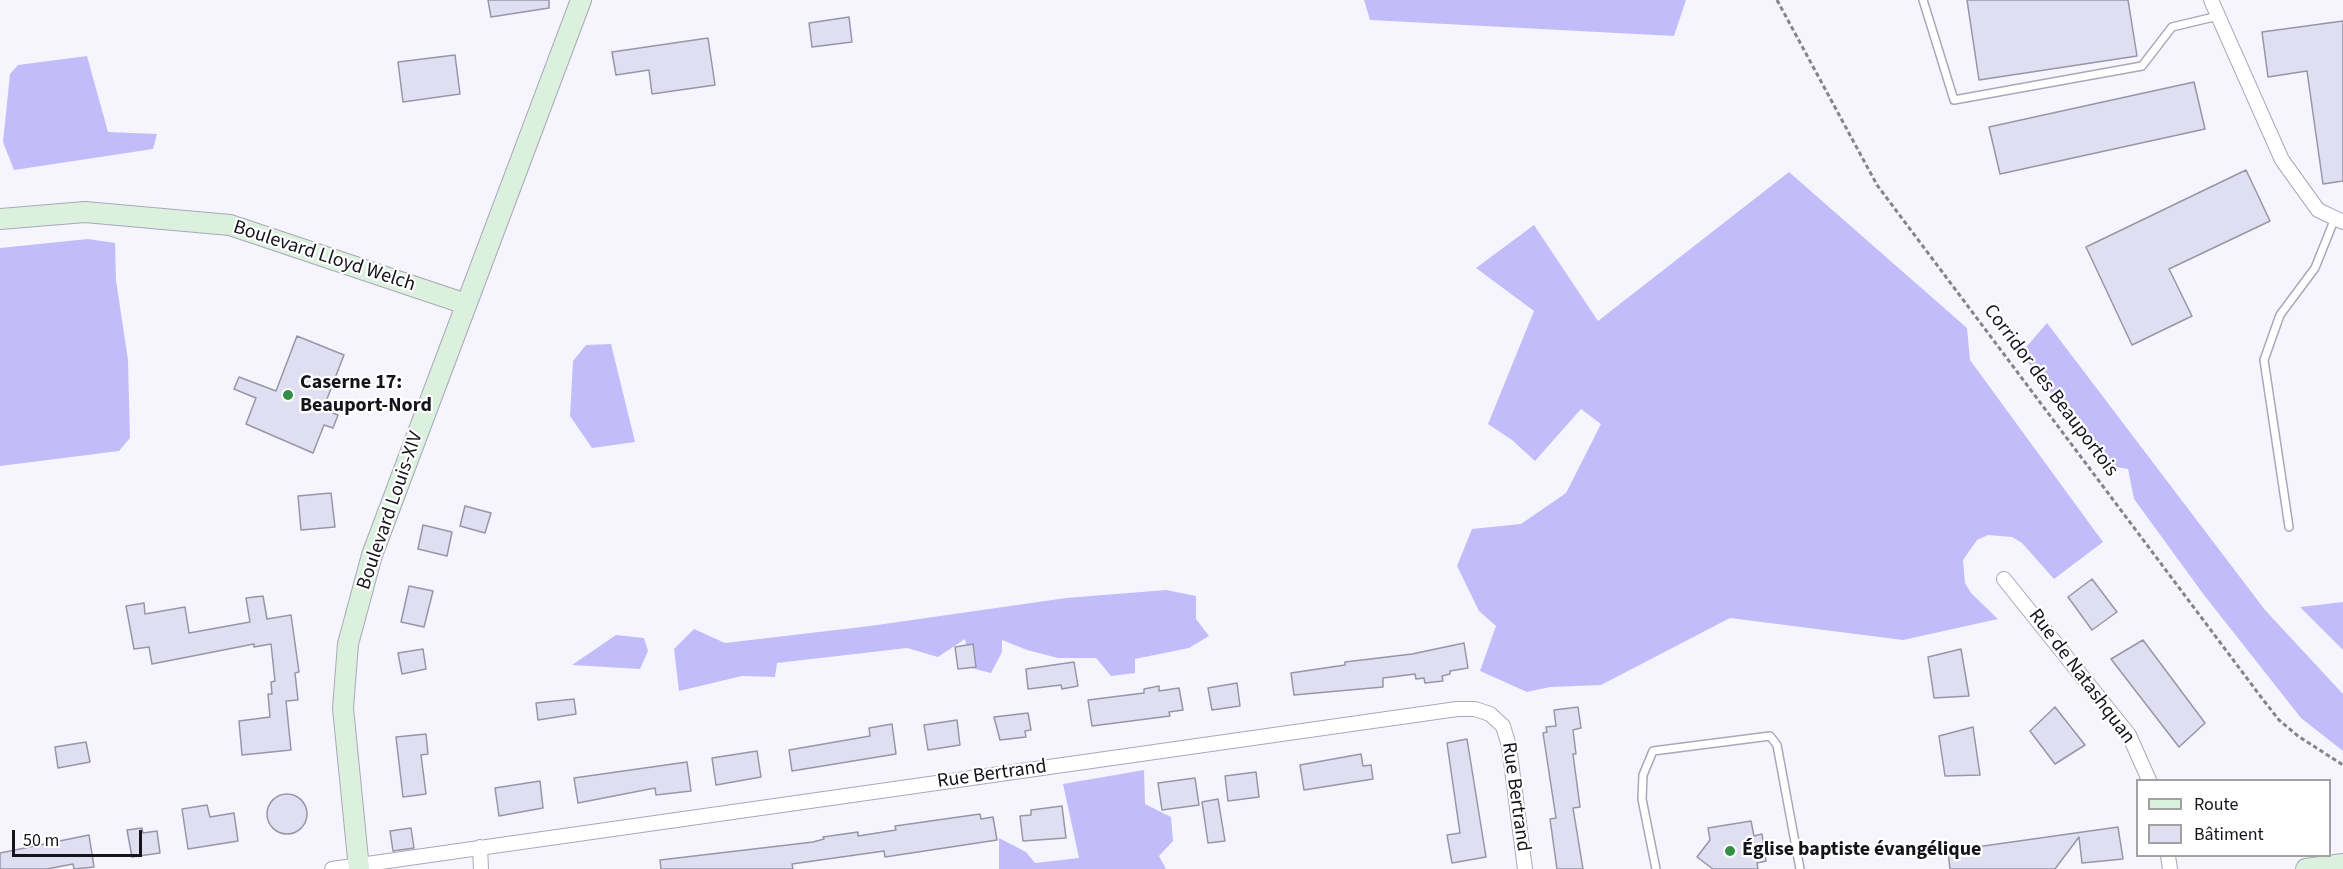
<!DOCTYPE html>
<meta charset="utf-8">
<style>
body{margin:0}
#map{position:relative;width:2343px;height:869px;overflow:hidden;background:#f6f5fd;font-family:"Source Sans 3",sans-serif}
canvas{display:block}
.legend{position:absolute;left:2136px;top:779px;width:195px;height:78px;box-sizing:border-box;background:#fff;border:2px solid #a1a1a3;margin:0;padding:8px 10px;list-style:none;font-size:18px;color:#14141a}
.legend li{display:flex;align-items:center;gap:12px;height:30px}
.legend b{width:30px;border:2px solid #a1a1a3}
.scale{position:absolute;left:12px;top:830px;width:130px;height:27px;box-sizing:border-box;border:3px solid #14141a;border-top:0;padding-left:8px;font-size:18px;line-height:21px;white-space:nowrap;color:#14141a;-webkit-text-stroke:4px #fff;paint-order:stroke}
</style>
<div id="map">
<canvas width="2343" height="869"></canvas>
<ul class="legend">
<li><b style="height:8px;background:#dbf0dd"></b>Route</li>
<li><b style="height:16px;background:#e0dff2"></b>Bâtiment</li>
</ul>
<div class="scale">50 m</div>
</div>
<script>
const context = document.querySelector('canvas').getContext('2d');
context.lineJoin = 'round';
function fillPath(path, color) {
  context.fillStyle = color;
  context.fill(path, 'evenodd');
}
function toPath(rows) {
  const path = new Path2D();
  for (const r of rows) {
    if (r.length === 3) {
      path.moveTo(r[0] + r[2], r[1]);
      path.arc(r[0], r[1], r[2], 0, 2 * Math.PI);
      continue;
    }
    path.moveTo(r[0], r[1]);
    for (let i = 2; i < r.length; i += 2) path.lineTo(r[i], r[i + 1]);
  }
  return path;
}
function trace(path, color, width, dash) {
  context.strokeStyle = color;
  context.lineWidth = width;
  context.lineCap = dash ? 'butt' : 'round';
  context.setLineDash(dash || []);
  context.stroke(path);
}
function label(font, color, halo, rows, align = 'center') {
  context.font = font + ' "Source Sans 3",sans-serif';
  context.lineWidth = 4.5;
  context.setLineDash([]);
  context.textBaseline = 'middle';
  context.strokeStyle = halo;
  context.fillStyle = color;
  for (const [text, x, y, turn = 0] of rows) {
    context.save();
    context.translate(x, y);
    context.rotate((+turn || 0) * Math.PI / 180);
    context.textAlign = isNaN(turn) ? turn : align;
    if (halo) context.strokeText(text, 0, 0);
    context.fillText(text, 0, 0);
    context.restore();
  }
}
const forest = toPath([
 [1364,0,1686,0,1674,36,1370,20],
 [87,56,108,132,157,134,153,149,14,170,3,142,10,74,18,65],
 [1789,172,1967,328,1970,360,2103,542,2054,579,2022,543,2012,537,1988,535,1977,540,1963,560,1965,583,1971,593,1998,619,1903,640,1730,618,1601,685,1550,687,1527,692,1480,671,1496,626,1479,611,1457,566,1472,529,1521,524,1566,493,1601,424,1581,409,1535,461,1512,440,1488,424,1534,311,1476,268,1534,225,1598,321],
 [88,239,115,243,116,280,128,360,130,438,119,451,0,466,0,248],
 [2047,323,2265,610,2343,694,2343,751,2301,718,2204,595,2134,499,2128,469,2105,465,2021,353],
 [611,344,635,442,592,448,570,416,573,361,586,345],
 [1166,590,1196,596,1196,619,1209,636,1189,648,1135,659,1135,673,1111,676,1096,658,1058,658,1027,650,1002,640,1002,652,991,673,971,668,965,639,938,657,907,648,777,663,775,677,742,676,679,691,674,649,694,629,725,643,870,626,1066,598],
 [2343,602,2343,650,2300,607],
 [616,635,644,638,648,651,640,669,572,665],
 [1144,770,1145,804,1171,817,1173,841,1159,856,1166,869,999,869,999,838,1026,852,1035,863,1079,858,1063,784]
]);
const building = toPath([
 [488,0,549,0,549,8,491,17,488,0],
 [1967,0,2128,0,2137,56,1979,80,1967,0],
 [849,17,852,42,812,47,809,23,849,17],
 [2343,21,2343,181,2323,184,2307,71,2268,77,2262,32,2343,21],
 [708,38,715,85,652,94,649,70,616,75,612,52,708,38],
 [455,55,460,94,403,102,398,62,455,55],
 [2194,82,2205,129,2000,174,1989,127,2194,82],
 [2246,170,2270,221,2169,269,2192,316,2132,345,2086,247,2246,170],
 [297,336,344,355,325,404,328,405,326,410,338,415,333,428,324,425,313,453,246,424,256,398,234,389,239,377,276,391,297,336],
 [331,493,335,527,301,530,298,496,331,493],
 [465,506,491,513,485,533,460,526,465,506],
 [423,525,452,532,447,556,418,549,423,525],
 [2092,579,2117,612,2092,630,2068,597,2092,579],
 [409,586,433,591,424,627,401,622,409,586],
 [263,596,267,619,291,615,299,672,295,673,298,700,286,701,291,750,242,755,239,721,270,717,268,694,272,694,271,682,275,681,271,644,254,647,254,644,152,664,149,647,134,649,126,606,144,603,145,614,185,607,189,633,250,622,246,598,263,596],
 [2143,640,2205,723,2179,747,2111,659,2143,640],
 [1464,643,1468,668,1450,671,1450,674,1442,676,1443,681,1425,683,1424,678,1416,679,1415,674,1383,678,1383,687,1294,695,1291,673,1345,665,1345,662,1412,654,1464,643],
 [973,644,976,667,958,669,955,647,973,644],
 [423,649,426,669,402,674,398,653,423,649],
 [1961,649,1969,696,1934,698,1928,657,1961,649],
 [1074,662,1078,686,1062,689,1061,685,1028,689,1026,669,1074,662],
 [1237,683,1240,706,1212,710,1208,688,1237,683],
 [1159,686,1159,691,1179,688,1183,710,1169,712,1170,716,1092,726,1088,700,1144,693,1144,689,1159,686],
 [574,699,576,714,538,720,536,703,574,699],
 [1578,707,1581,728,1573,730,1576,754,1573,754,1580,807,1573,808,1583,869,1557,869,1550,819,1556,818,1543,733,1547,732,1546,727,1556,726,1554,710,1578,707],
 [2055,707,2085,745,2055,764,2030,731,2055,707],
 [1028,713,1031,730,1025,731,1026,737,1000,740,994,717,1028,713],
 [957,720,960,745,928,750,924,725,957,720],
 [892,724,896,754,792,771,789,750,870,736,869,728,892,724],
 [1973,727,1980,775,1945,776,1939,736,1973,727],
 [426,734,428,754,421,755,426,794,403,797,396,737,426,734],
 [1467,739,1486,857,1452,863,1447,835,1460,833,1447,743,1467,739],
 [86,742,90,762,58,768,55,747,86,742],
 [757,751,761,777,716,785,712,758,757,751],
 [1361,754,1363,766,1371,765,1373,779,1304,790,1300,765,1361,754],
 [687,762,691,791,656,795,655,788,578,803,574,778,687,762],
 [1256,772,1259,797,1228,801,1225,776,1256,772],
 [1195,778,1199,805,1162,810,1158,783,1195,778],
 [540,781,543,808,499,816,495,788,540,781],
 [287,814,20],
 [1218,799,1225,841,1208,843,1202,802,1218,799],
 [207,805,210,817,234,813,238,841,188,849,182,809,207,805],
 [1062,806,1066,838,1023,841,1020,816,1031,815,1031,810,1062,806],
 [980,814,981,819,993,817,997,840,885,857,884,851,792,864,793,869,661,869,660,860,813,842,824,839,823,837,858,832,858,836,896,830,895,826,980,814],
 [1751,821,1754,836,1762,834,1766,861,1757,863,1758,869,1713,869,1697,857,1710,840,1708,828,1751,821],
 [2118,827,2123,859,2082,863,2079,837,2055,869,1950,869,1948,851,2118,827],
 [142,828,143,833,157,831,160,853,132,857,127,830,142,828],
 [411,828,414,848,393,851,390,831,411,828],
 [89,835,94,867,74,869,73,864,47,869,0,869,0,853,89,835]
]);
const path = toPath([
 [1777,0,1877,185,2261,697,2279,720,2298,736,2343,765]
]);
const lane = toPath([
 [1923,0,1954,100,2142,66,2172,27,2218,16],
 [2289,527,2264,360,2280,315,2315,268,2335,218],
 [1656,869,1642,799,1643,775,1653,751,1770,736,1777,745,1800,869]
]);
const street = toPath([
 [2211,0,2282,160,2318,210,2343,222],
 [2004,579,2129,735,2149,780],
 [480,847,481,869],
 [2168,856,2170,869],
 [332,869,1457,709,1475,709,1490,714,1503,726,1509,746,1525,869]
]);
const secondary = toPath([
 [0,219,85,212,230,225,466,304],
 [359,869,343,708,348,644,372,555,581,0],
 [2306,869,2343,864]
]);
const markers = [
 [288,395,6,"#349042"],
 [1730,851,6,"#349042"]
];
const streetNames = [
 ["Boulevard Lloyd Welch",324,257,18],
 ["Corridor des Beauportois",2050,391,53],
 ["Boulevard Louis-XIV",391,511,-71],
 ["Rue de Natashquan",2081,677,53],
 ["Rue Bertrand",992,775,-8],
 ["Rue Bertrand",1515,797,82]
];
const poiNames = [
 ["Caserne 17:",300,384],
 ["Beauport-Nord",300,407],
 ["Église baptiste évangélique",1742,851]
];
fillPath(forest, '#c2bdfa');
fillPath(building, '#e0dff2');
trace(building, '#9796a8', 1.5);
trace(lane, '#a9a8ba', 10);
trace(street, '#a9a8ba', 16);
trace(secondary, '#a9a8ba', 22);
trace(path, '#85848b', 3, [4.5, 3]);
trace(lane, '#fff', 7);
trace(street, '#fff', 14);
trace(secondary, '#dbf0dd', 20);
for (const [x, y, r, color] of markers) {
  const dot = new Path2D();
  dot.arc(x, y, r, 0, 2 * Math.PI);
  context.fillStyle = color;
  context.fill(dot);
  trace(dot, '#fff', 2);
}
label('20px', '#14141a', '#fff', streetNames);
label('bold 20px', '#14141a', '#fff', poiNames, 'left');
</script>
